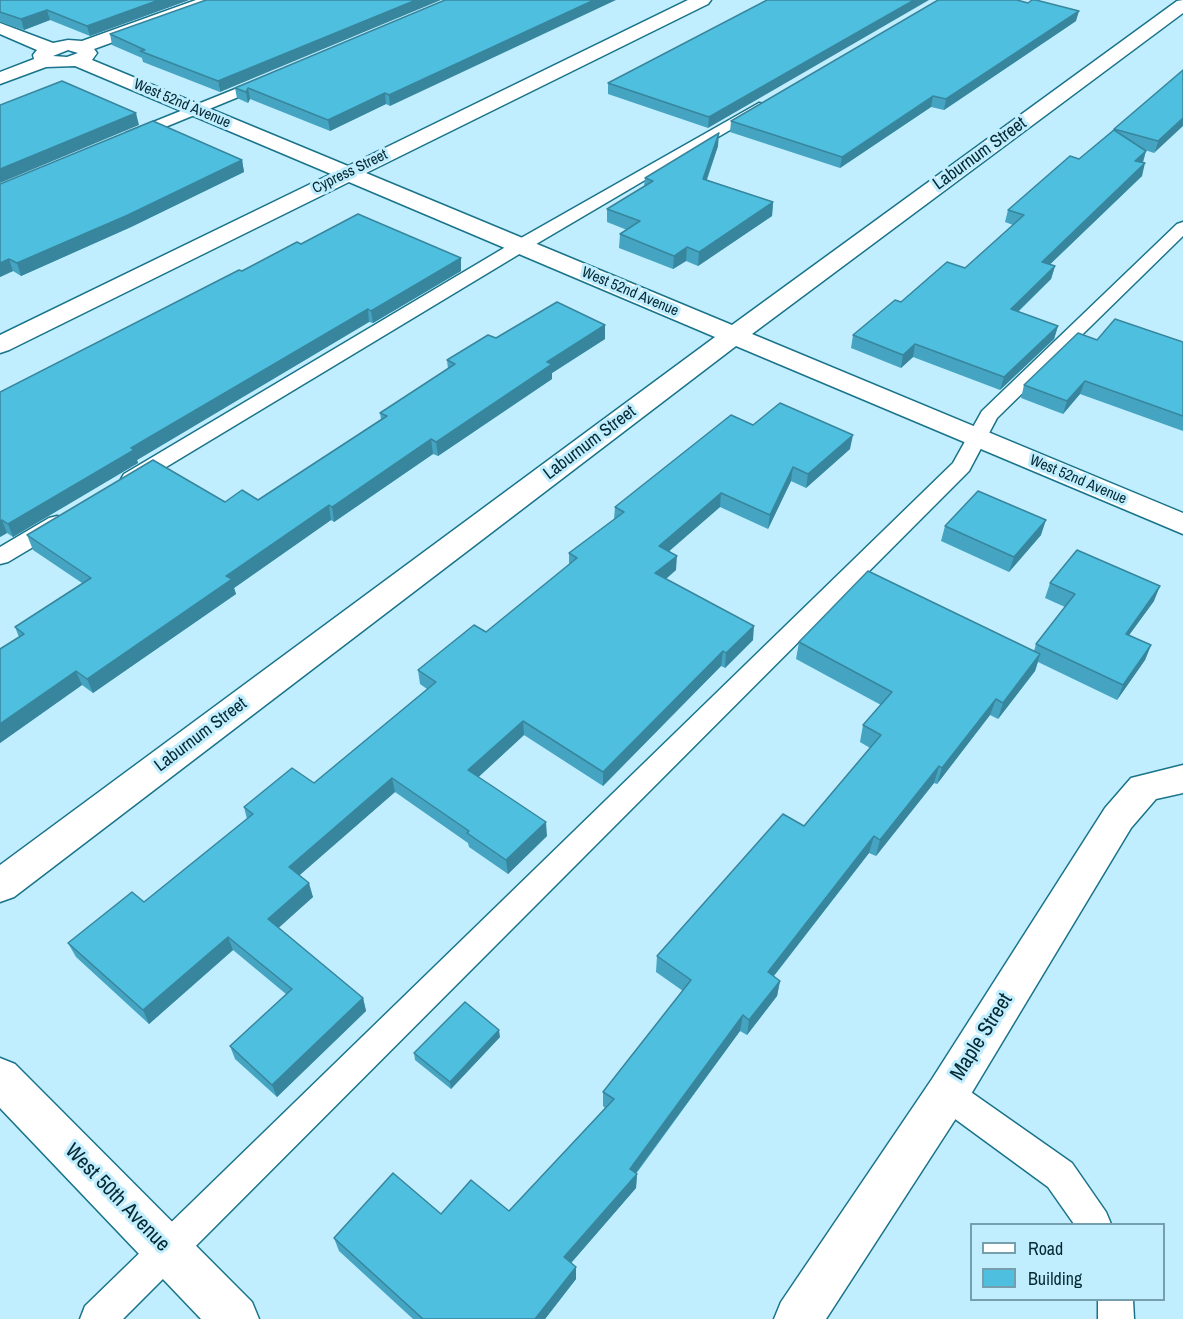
<!DOCTYPE html>
<style>
body{margin:0}
#map{position:relative;width:1183px;height:1319px;overflow:hidden;background:#c0eefe;font-family:"Archivo Narrow",sans-serif}
canvas{display:block}
.legend{position:absolute;left:970px;top:1223px;width:195px;height:78px;box-sizing:border-box;background:#c0eefe;border:2px solid #759fad;margin:0;padding:8px 10px;list-style:none;font-size:18px;color:#052933}
.legend li{display:flex;align-items:center;gap:12px;height:30px}
.legend b{width:30px;border:2px solid #759fad}
</style>
<div id="map">
<canvas width="1183" height="1319"></canvas>
<ul class="legend">
<li><b style="height:8px;background:#fff"></b>Road</li>
<li><b style="height:16px;background:#4fbfe0"></b>Building</li>
</ul>
</div>
<script>
const context = document.querySelector('canvas').getContext('2d');
context.lineJoin = 'round';
function toPath(rows) {
  const path = new Path2D();
  for (const r of rows) {
    path.moveTo(r[0], r[1]);
    for (let i = 2; i < r.length; i += 2) path.lineTo(r[i], r[i + 1]);
  }
  return path;
}
function trace(path, color, width, dash) {
  context.strokeStyle = color;
  context.lineWidth = width;
  context.lineCap = dash ? 'butt' : 'round';
  context.setLineDash(dash || []);
  context.stroke(path);
}
function fillPath(path, color) {
  context.fillStyle = color;
  context.fill(path, 'evenodd');
}
function label(font, color, halo, rows, align = 'center') {
  context.font = font + ' "Archivo Narrow",sans-serif';
  context.lineWidth = 6;
  context.setLineDash([]);
  context.textBaseline = 'middle';
  context.strokeStyle = halo;
  context.fillStyle = color;
  for (const [text, x, y, turn = 0] of rows) {
    context.save();
    context.translate(x, y);
    context.rotate((+turn || 0) * Math.PI / 180);
    context.textAlign = isNaN(turn) ? turn : align;
    if (halo) context.strokeText(text, 0, 0);
    context.fillText(text, 0, 0);
    context.restore();
  }
}
const lane = toPath([
 [265,77,270,78,272,81,270,84,136,139,131,140,124,136,126,133,265,77],
 [759,103,764,104,766,107,764,110,526,250,138,484,131,486,124,484,121,479,124,474,514,242,759,103],
 [1183,222,1183,236,997,418,969,471,123,1319,80,1319,85,1306,953,463,982,411,1177,224,1183,222],
 [57,516,65,518,68,523,65,528,8,562,0,564,0,547,49,518,57,516],
 [947,1079,958,1083,1072,1163,1106,1212,1111,1224,1074,1224,1048,1187,936,1105,931,1094,936,1083,947,1079],
 [1098,1300,1133,1300,1134,1319,1098,1319,1098,1300]
]);
const street = toPath([
 [196,0,221,0,218,4,94,49,97,53,92,60,348,166,688,0,711,0,708,4,366,173,732,325,1177,1,1183,0,1183,13,752,334,1183,513,1183,534,736,346,14,897,0,902,0,865,715,337,349,182,9,350,0,353,0,335,331,174,75,66,46,67,0,84,0,72,34,59,33,55,37,50,0,34,0,23,53,43,68,40,82,41,196,0],
 [68,50,78,53,67,57,53,56,68,50],
 [1183,765,1183,793,1156,799,1131,828,962,1109,826,1319,774,1319,781,1302,932,1079,1105,808,1131,778,1183,765],
 [0,1058,15,1064,252,1302,259,1319,201,1319,0,1108,0,1058]
]);
const wall = toPath([
 [0,0,189,0,90,36,50,20,24,30,0,22],
 [206,0,220,92,143,62,142,58,112,45,110,34],
 [445,0,390,106,386,104,330,131,250,99,248,103,237,98,235,88],
 [767,0,708,128,608,94,608,83],
 [1076,21,944,110,931,107,840,168,730,132,731,121],
 [1183,70,1154,153,1145,150,1146,151,1143,163,1142,176,1050,264,1055,266,1051,279,1018,312,1058,326,1054,339,1000,390,913,357,901,368,851,348,853,335,901,302,965,268,1013,225,1005,222,1008,210,1079,159],
 [718,146,707,180,773,202,772,216,698,266,686,261,673,269,619,248,620,234,627,230,607,222,607,209,644,186,645,178],
 [242,160,244,172,131,227,21,276,13,271,0,277,0,184],
 [301,244,461,258,461,271,373,323,369,322,137,460,138,463,13,537,7,533,0,537,0,392,242,271],
 [496,338,605,339,552,373,552,379,438,456,433,454,334,522,331,520,234,588,236,594,93,693,82,685,0,743,0,649,19,637,15,627,82,583,33,550,27,535,225,502,258,500,381,419,380,413,448,369,447,360],
 [1097,340,1183,342,1183,431,1080,394,1063,414,1021,398,1024,385],
 [753,425,850,449,806,488,791,481,768,529,720,507,669,551,676,570,666,579,753,640,725,668,721,666,603,786,524,735,478,777,547,836,508,874,469,847,468,843,395,792,299,875,313,897,278,927,363,998,366,1011,277,1097,235,1059,230,1046,286,994,233,950,149,1024,76,957,68,943,144,902,247,819,244,807,314,783,427,689,420,684,418,670,486,632,569,565,569,553,614,519,615,507],
 [945,526,1041,535,1009,572,941,541],
 [1050,583,1154,601,1129,635,1151,645,1145,660,1117,700,1038,662,1035,671,998,719,990,715,937,784,934,783,876,856,869,853,774,976,780,981,777,996,747,1035,740,1031,636,1174,637,1174,636,1188,571,1263,576,1267,576,1279,545,1319,413,1319,339,1251,334,1238,441,1214,509,1211,605,1108,603,1106,603,1092,683,991,656,972,657,956,804,826,870,748,860,742,863,725,881,705,796,659,799,642,1034,651,1036,644,1065,607,1045,598],
 [500,1037,451,1089,415,1060,414,1053]
]);
const shadedWall = toPath([
 [159,0,189,0,90,36,87,26],
 [416,0,441,0,220,92,218,81],
 [594,0,616,0,390,106,389,95],
 [914,0,929,0,708,128,709,117],
 [47,10,50,20,24,30,21,19],
 [1079,11,1076,21,944,110,946,99],
 [248,88,250,99,248,103,246,92],
 [385,93,386,104,330,131,328,120],
 [933,96,931,107,840,168,842,157],
 [136,113,139,125,0,183,0,169],
 [1183,118,1183,126,1154,153,1158,141],
 [719,133,718,146,702,192,703,179],
 [1146,151,1142,163,1135,161],
 [242,160,244,172,131,227,21,276,17,263],
 [1145,163,1142,176,1039,275,1042,262],
 [773,202,772,216,698,266,699,252],
 [687,247,686,261,673,269,674,256],
 [461,258,461,271,373,323,371,311],
 [9,259,13,271,0,277,0,263],
 [1055,266,1051,279,1007,322,1011,309],
 [368,309,369,322,137,460,138,463,13,537,8,524,131,448],
 [605,325,605,339,552,373,552,379,438,456,436,442,547,362],
 [1058,326,1054,339,1000,390,1004,377],
 [915,344,913,357,901,368,903,355],
 [1085,381,1080,394,1063,414,1067,401],
 [853,435,850,449,806,488,808,474],
 [431,439,433,454,334,522,332,507],
 [793,467,791,481,768,529,770,515],
 [721,493,720,507,659,560,659,546],
 [329,505,331,520,234,588,236,594,93,693,87,679,226,576],
 [2,520,7,533,0,537,0,521],
 [1046,520,1041,535,1009,572,1014,557],
 [677,556,676,570,655,588,655,573],
 [1160,586,1154,601,1119,649,1126,634],
 [754,626,753,640,725,668,726,653],
 [1151,645,1145,660,1117,700,1123,685],
 [723,651,721,666,603,786,603,772],
 [1040,654,1035,671,998,719,1003,703],
 [76,671,82,685,0,743,0,724],
 [996,699,990,715,937,784,942,768],
 [523,721,524,735,470,785,468,770],
 [939,766,934,783,876,856,880,840],
 [392,778,395,792,293,881,289,867],
 [546,822,547,836,508,874,506,860],
 [874,836,869,853,765,987,768,972],
 [309,883,313,897,273,933,268,919],
 [228,937,233,950,149,1024,143,1010],
 [780,981,777,996,747,1035,749,1020],
 [363,998,366,1011,277,1097,272,1085],
 [743,1015,740,1031,629,1182,630,1169],
 [499,1030,500,1037,451,1089,450,1082],
 [637,1174,636,1188,565,1270,564,1257],
 [576,1267,576,1279,545,1319,535,1319]
]);
const building = toPath([
 [0,0,159,0,87,26,47,10,21,19,0,12,0,0],
 [206,0,416,0,218,81,140,51,145,50,110,34,206,0],
 [445,0,594,0,389,95,385,93,328,120,248,88,246,92,235,88,445,0],
 [767,0,914,0,709,117,608,83,767,0],
 [938,0,1017,0,1028,3,1032,0,1036,0,1079,11,946,99,933,96,842,157,731,121,938,0],
 [1183,70,1183,118,1158,141,1114,129,1183,70],
 [62,81,136,113,0,169,0,105,62,81],
 [153,121,242,160,128,215,17,263,9,259,0,263,0,184,153,121],
 [1114,130,1146,151,1135,161,1145,163,1042,262,1055,266,1011,309,1058,326,1004,377,915,344,903,355,853,335,895,300,901,302,947,262,965,268,1024,215,1008,210,1070,156,1079,159,1114,130],
 [719,133,703,179,773,202,699,252,687,247,674,256,620,234,640,221,607,209,653,181,645,178,719,133],
 [358,214,461,258,371,311,368,309,131,448,134,450,8,524,2,520,0,521,0,392,239,270,242,271,297,242,301,244,358,214],
 [557,302,605,325,547,362,552,364,436,442,431,439,332,507,329,505,226,576,232,579,87,679,76,671,0,724,0,649,24,634,15,627,91,578,27,535,153,460,225,502,242,490,258,500,387,416,380,413,455,364,447,360,488,335,496,338,557,302],
 [1115,319,1183,342,1183,416,1085,381,1067,401,1024,385,1078,333,1097,340,1115,319],
 [780,403,853,435,808,474,793,467,770,515,721,493,659,546,677,556,655,573,754,626,726,653,723,651,603,772,523,721,468,770,546,822,506,860,467,833,469,831,392,778,289,867,309,883,268,919,363,998,272,1085,230,1046,292,989,228,937,143,1010,68,943,132,892,144,902,253,814,244,807,292,768,314,783,436,682,418,670,474,625,486,632,577,558,569,553,624,512,615,507,731,415,753,425,780,403],
 [978,491,1046,520,1014,557,945,526,978,491],
 [1077,550,1160,586,1126,634,1151,645,1123,685,1036,644,1075,594,1050,583,1077,550],
 [868,571,1040,654,1003,703,996,699,942,768,939,766,880,840,874,836,768,972,780,981,749,1020,743,1015,630,1169,637,1174,564,1257,576,1267,535,1319,423,1319,334,1238,393,1173,441,1214,471,1180,509,1211,614,1099,603,1092,691,980,657,956,783,814,804,826,881,735,863,725,892,692,799,642,868,571],
 [465,1002,499,1030,450,1082,414,1053,465,1002]
]);
const farStreetnames = [
 ["West 52nd Avenue",182,104,23],
 ["Cypress Street",350,172,-26],
 ["West 52nd Avenue",630,292,23],
 ["West 52nd Avenue",1078,480,23]
];
const streetNames = [
 ["Laburnum Street",980,154,-36],
 ["Laburnum Street",590,443,-37],
 ["Laburnum Street",201,735,-37]
];
const nearStreetnames = [
 ["Maple Street",982,1037,-58],
 ["West 50th Avenue",117,1198,46]
];
trace(lane, '#19738a', 3);
trace(street, '#19738a', 3);
fillPath(lane, '#fff');
fillPath(street, '#fff');
fillPath(wall, '#44a4c1');
fillPath(shadedWall, '#37869d');
fillPath(building, '#4fbfe0');
trace(building, '#37869d', 1.5);
label('15px', '#052933', '#c0eefe', farStreetnames);
label('18px', '#052933', '#c0eefe', streetNames);
label('21px', '#052933', '#c0eefe', nearStreetnames);
</script>
